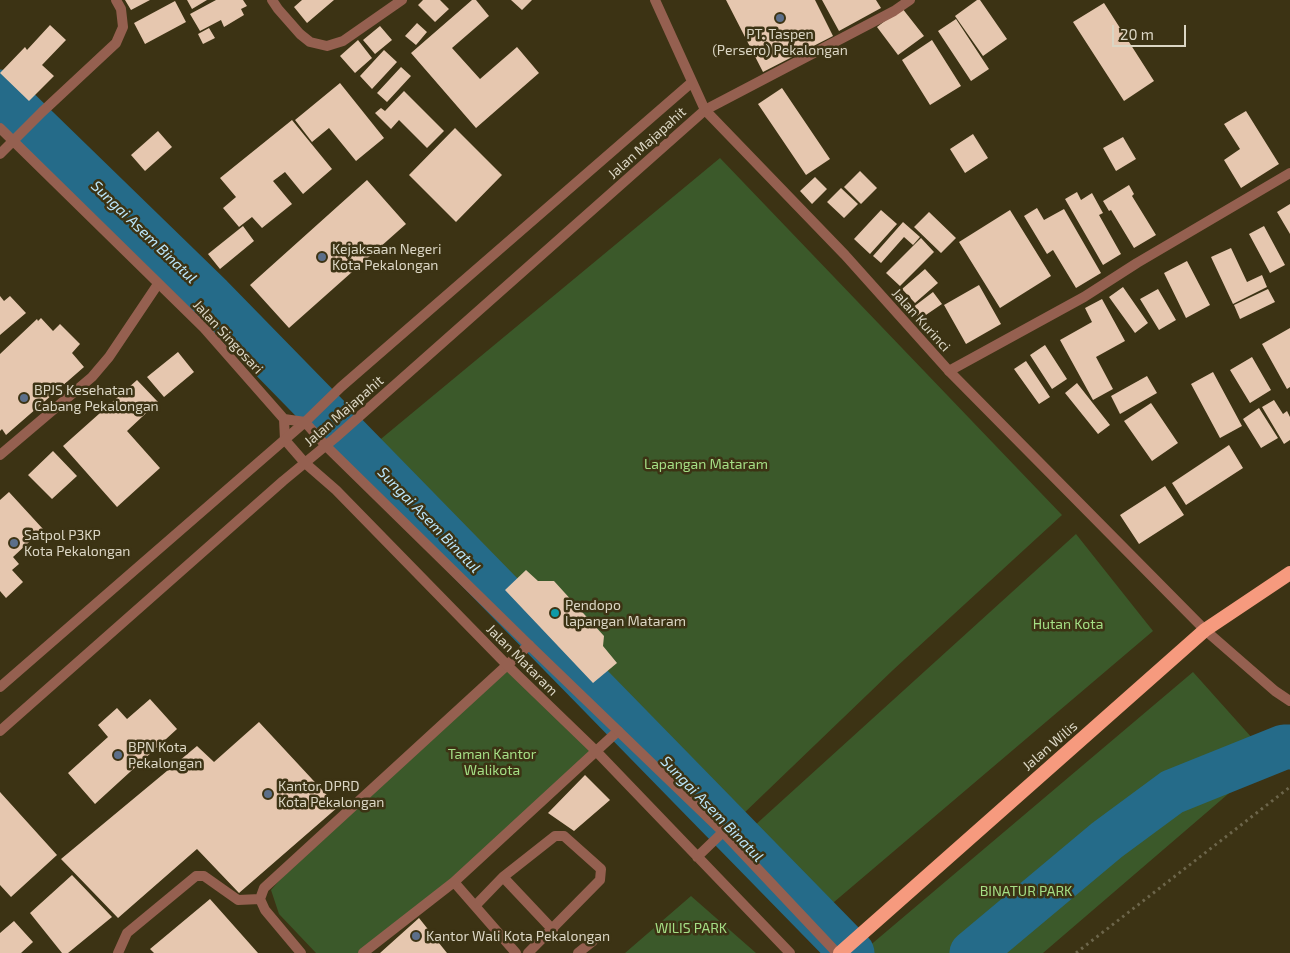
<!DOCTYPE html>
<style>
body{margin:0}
#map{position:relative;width:1290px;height:953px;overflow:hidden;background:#3c3314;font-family:"Exo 2",sans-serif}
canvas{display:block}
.scale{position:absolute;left:1112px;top:25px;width:74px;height:22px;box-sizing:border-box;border:2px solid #dbd6c4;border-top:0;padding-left:6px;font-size:15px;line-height:18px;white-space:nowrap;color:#dbd6c4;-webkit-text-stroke:4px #3c3314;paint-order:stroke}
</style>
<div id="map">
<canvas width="1290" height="953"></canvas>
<div class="scale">20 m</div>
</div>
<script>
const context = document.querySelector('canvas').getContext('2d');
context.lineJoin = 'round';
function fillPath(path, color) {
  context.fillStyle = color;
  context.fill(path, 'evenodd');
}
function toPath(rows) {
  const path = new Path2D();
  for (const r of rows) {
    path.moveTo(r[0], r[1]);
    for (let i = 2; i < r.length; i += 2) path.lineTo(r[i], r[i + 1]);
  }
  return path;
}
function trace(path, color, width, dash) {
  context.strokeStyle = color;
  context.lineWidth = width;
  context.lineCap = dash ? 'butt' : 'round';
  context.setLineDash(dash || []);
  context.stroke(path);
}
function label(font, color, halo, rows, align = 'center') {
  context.font = font + ' "Exo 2",sans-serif';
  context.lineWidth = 5;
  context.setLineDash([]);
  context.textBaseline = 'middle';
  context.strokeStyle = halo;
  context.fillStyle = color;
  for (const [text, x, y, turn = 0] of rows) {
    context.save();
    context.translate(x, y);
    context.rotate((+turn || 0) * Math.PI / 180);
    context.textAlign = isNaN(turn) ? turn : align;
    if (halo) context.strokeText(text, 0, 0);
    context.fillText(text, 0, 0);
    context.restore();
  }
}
const green = toPath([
 [720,158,1062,515,893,670,741,816,376,443],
 [1076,534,1153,631,827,908,753,827],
 [507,665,595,750,455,879,359,953,316,953,279,914,271,890,285,874],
 [1193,672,1270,758,1043,953,861,953],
 [691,896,756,953,625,953]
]);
const river = toPath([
 [0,92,211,297,852,953],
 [972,953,1107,840,1172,792,1284,747,1290,747]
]);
const building = toPath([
 [125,0,150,0,131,10],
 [187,0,207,0,192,9],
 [216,0,243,0,247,6,241,9,244,15,224,27,221,20,200,31,190,14],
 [302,0,334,0,307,23,294,7],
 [423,0,440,0,449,9,435,22,418,5],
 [472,0,476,0,489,16,452,48,480,79,517,47,539,73,476,128,411,53],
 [511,0,532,0,522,10],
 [726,0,815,0,833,36,763,72],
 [822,0,876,0,881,8,839,31],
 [977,0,980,0,1007,39,983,56,955,16],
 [175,1,186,22,145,44,134,23],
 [1104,3,1154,81,1124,101,1073,22],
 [902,8,924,36,898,55,877,27],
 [956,19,989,69,971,81,938,31],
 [417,23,427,32,416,45,405,36],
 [50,25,66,40,42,65,54,76,29,101,0,73,25,47,27,50],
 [380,26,392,40,375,54,363,40],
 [209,28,215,38,203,44,198,34],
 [358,40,372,58,355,73,340,56],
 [932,40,961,86,930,105,902,60],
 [384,50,397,62,372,89,360,76],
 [401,67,411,76,387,102,377,93],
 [340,83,384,138,356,161,329,128,312,142,295,120],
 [782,88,830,159,806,175,758,104],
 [404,91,444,131,427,148,399,120,391,129,375,113,381,108,385,111],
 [1246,111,1279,164,1241,188,1224,160,1240,149,1224,124],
 [292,120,332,169,303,194,285,172,273,181,292,204,262,228,252,217,239,227,223,208,236,197,220,178],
 [455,128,502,175,456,222,409,175],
 [158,131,172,147,145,171,131,155],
 [973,134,988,158,965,173,950,149],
 [1123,137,1136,159,1116,171,1103,148],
 [860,171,877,188,861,204,844,187],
 [815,177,827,189,812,204,800,191],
 [367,180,406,224,289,328,250,285],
 [1129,185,1134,194,1132,196,1156,235,1134,248,1111,210,1109,211,1103,201],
 [841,188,858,204,844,218,827,202],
 [1077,192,1081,200,1092,193,1103,213,1099,215,1121,254,1103,265,1065,199],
 [1290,204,1290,234,1277,212],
 [1037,208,1044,220,1064,209,1101,273,1076,288,1053,250,1047,254,1024,216],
 [881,210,897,224,870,254,854,239],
 [1010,210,1051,276,1000,308,959,242],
 [929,212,956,238,941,253,914,227],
 [903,222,920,237,913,245,904,237,881,263,873,256],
 [243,226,254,241,220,269,208,254],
 [1264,226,1285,265,1270,273,1249,234],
 [921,238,934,252,900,286,886,273],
 [1231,248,1247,282,1262,275,1267,287,1233,304,1211,257],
 [1187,261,1210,305,1186,318,1164,273],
 [925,269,938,283,915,303,902,289],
 [979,285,1001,324,966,344,944,305],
 [1123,287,1148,323,1135,333,1109,297],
 [1158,289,1176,320,1159,330,1140,299],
 [1268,289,1275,302,1240,319,1234,305],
 [933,292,942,304,920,319,912,308],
 [0,296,4,301,10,296,26,313,0,335],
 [1102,299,1125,341,1096,357,1113,389,1093,400,1060,340,1092,322,1085,308],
 [41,318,53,331,60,324,80,344,72,353,84,367,6,435,2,429,0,431,0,354,37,319,38,321],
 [1290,328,1290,387,1287,389,1262,344],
 [1045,345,1067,379,1052,389,1030,355],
 [178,352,194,372,164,397,147,377],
 [1252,357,1271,390,1250,403,1230,370],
 [1026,361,1050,397,1039,404,1014,369],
 [1213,372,1242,426,1220,438,1191,384],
 [1147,376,1157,393,1120,414,1111,396],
 [137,380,158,402,127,431,160,468,117,507,63,446],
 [1077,383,1110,425,1098,434,1065,393],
 [1274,400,1283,414,1287,411,1290,417,1290,440,1284,444,1262,407],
 [1151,403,1178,443,1152,461,1124,421],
 [1259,408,1278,438,1261,448,1243,419],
 [1229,445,1243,468,1186,505,1172,483],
 [53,451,77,476,52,499,28,475],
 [1165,486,1184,515,1139,544,1120,515],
 [9,492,43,529,13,557,19,564,12,570,23,582,6,598,0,591,0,500],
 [526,570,538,581,554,581,604,636,603,646,617,663,593,683,505,590],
 [150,699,177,729,95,804,68,773,108,737,98,725,117,708,127,719],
 [259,722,338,807,239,893,197,849,118,918,61,859,197,746,214,762],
 [585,775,610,800,574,831,548,813],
 [0,792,57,855,11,897,0,885],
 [72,875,112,917,68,953,62,953,30,913],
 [210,899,258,953,154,953,150,949],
 [419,918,447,953,380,953],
 [14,921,33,942,21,953,0,953,0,933]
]);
const path = toPath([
 [1076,953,1290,787]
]);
const service = toPath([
 [0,455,92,377,109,357,158,284],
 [503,877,553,930],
 [454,882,516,953],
 [475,906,503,877,555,836,564,836,601,869,600,880,528,953],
 [118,953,127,933,196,876,204,876,238,900,260,899],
 [301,953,265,910,260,899,264,888,529,645],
 [363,953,454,882,618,731],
 [578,953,593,941]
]);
const minor = toPath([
 [272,0,278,9,300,34,310,42,327,46,343,41,402,0],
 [705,110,894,11,910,0],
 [0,128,204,328,284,419],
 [0,154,42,112,116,43,123,27,121,9,116,0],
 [949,371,1084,297,1137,263,1290,173],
 [284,419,305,422],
 [284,419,285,440],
 [1205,630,1275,691,1290,701]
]);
const tertiary = toPath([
 [655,0,705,110,845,255,949,371,1205,630],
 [305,422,326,446,529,645,723,832,837,953],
 [285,440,305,463,336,490,507,665,595,750,790,953],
 [0,687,305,422,341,387,691,83],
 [0,731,283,481,335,438,705,110],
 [697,857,723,832]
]);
const trunk = toPath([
 [840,953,1205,630,1290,573]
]);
const markers = [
 [780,18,5,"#5c6f8a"],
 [322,257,5,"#5c6f8a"],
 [24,398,5,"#5c6f8a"],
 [14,543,5,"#5c6f8a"],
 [555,613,5,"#0f9aa8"],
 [118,755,5,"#5c6f8a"],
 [268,794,5,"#5c6f8a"],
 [416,936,5,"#5c6f8a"]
];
const poiNames = [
 ["PT. Taspen",780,34,"center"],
 ["(Persero) Pekalongan",780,50,"center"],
 ["Kejaksaan Negeri",332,249],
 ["Kota Pekalongan",332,265],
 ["BPJS Kesehatan",34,390],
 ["Cabang Pekalongan",34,406],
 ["Satpol P3KP",24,535],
 ["Kota Pekalongan",24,551],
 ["Pendopo",565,605],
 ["lapangan Mataram",565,621],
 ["BPN Kota",128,747],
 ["Pekalongan",128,763],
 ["Kantor DPRD",278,786],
 ["Kota Pekalongan",278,802],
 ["Kantor Wali Kota Pekalongan",426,936]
];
const streetNames = [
 ["Jalan Majapahit",647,143,-42],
 ["Jalan Kurinci",921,320,48],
 ["Jalan Singosari",228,337,47],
 ["Jalan Majapahit",344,411,-41],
 ["Jalan Mataram",522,660,45],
 ["Jalan Wilis",1050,746,-41]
];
const parkNames = [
 ["Lapangan Mataram",706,464],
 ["Hutan Kota",1068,624],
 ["Taman Kantor",492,754],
 ["Walikota",492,770],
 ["BINATUR PARK",1026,891],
 ["WILIS PARK",691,928]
];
const waterNames = [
 ["Sungai Asem Binatul",144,232,44],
 ["Sungai Asem Binatul",429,520,46],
 ["Sungai Asem Binatul",712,809,46]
];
fillPath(green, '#3b592a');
trace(river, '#256b89', 45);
fillPath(building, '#e6c7af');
trace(path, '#6d664b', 3, [2.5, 4]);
trace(service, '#956050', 10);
trace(minor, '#956050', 10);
trace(tertiary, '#956050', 10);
trace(trunk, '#f69a7e', 14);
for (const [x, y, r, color] of markers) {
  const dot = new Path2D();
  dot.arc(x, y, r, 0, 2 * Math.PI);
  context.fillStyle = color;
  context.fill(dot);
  trace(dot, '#3c3314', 2);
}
label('14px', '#dbd6c4', '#3c3314', poiNames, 'left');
label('14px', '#dbd6c4', '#3c3314', streetNames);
label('14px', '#a5df85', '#3c3314', parkNames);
label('italic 15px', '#bbe6fb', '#3c3314', waterNames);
</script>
